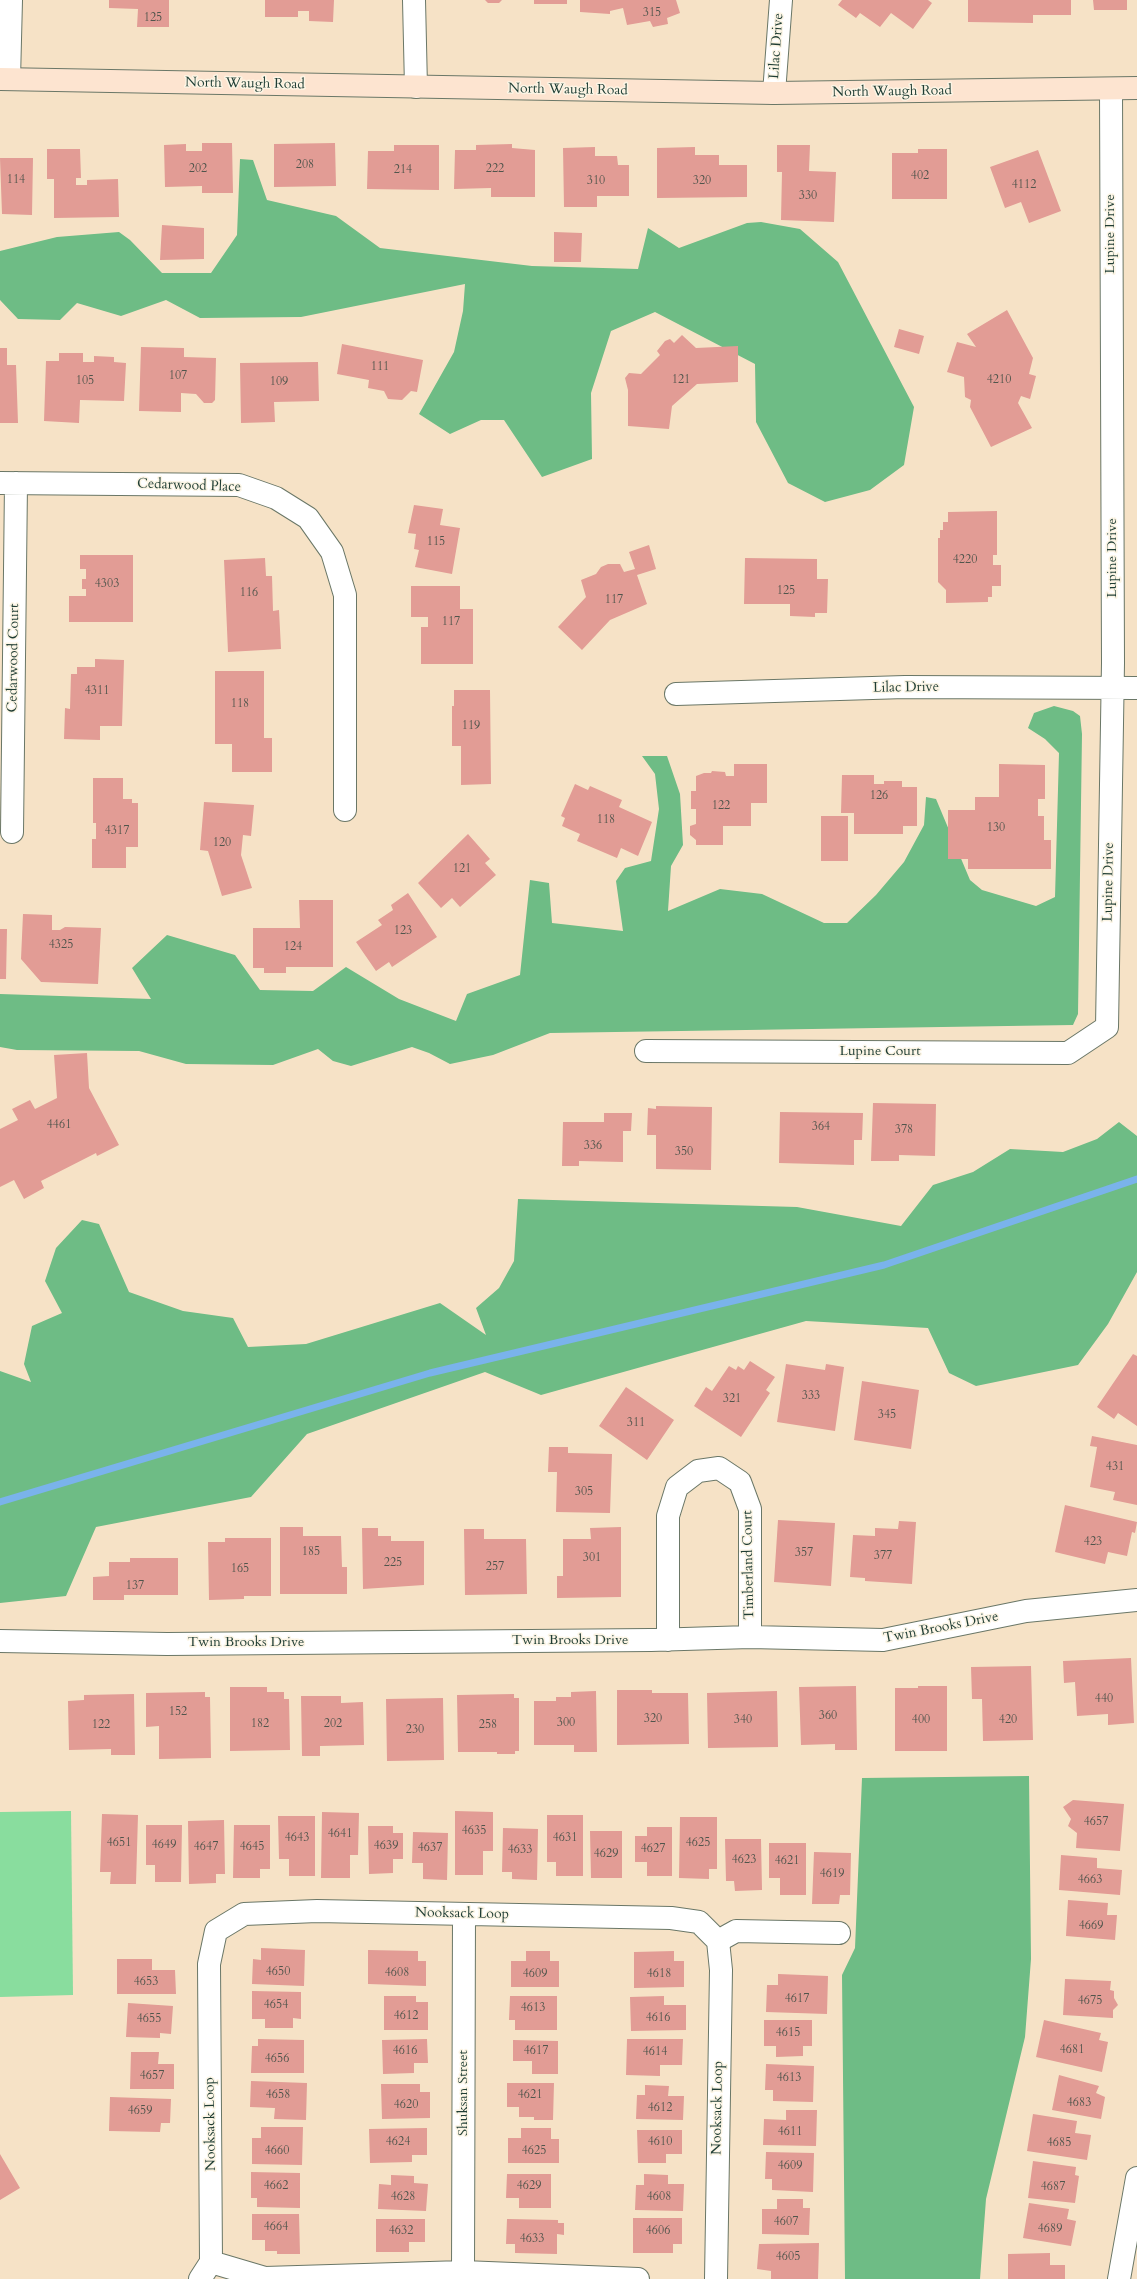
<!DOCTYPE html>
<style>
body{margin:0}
canvas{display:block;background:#f6e2c6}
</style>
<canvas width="1137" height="2279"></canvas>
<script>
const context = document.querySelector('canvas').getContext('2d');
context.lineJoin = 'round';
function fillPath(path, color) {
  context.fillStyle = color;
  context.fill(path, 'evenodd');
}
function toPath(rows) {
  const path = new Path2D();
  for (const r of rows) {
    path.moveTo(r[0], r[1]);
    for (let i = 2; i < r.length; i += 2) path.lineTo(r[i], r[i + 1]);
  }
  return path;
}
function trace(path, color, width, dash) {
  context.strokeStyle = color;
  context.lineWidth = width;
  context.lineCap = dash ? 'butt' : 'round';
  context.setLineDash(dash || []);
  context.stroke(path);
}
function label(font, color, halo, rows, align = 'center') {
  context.font = font + ' Cardo,serif';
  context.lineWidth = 3;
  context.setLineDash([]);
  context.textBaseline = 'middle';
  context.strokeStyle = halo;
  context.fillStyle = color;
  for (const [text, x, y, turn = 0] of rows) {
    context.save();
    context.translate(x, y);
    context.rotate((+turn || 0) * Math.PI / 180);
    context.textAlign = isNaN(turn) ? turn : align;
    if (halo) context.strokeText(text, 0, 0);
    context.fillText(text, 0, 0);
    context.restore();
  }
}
const green = toPath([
 [71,1811,73,1995,0,1997,0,1812]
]);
const forest = toPath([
 [240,159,253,160,267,200,336,216,380,248,532,266,638,269,648,228,679,248,747,223,761,222,800,229,838,262,914,407,904,465,870,490,825,502,788,483,756,422,755,364,655,312,611,331,591,393,592,459,542,477,504,420,481,420,450,434,419,414,454,352,463,311,465,284,301,317,200,318,166,300,121,316,77,303,60,320,18,319,0,300,0,251,57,237,119,232,130,240,162,273,211,273,237,235],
 [1054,706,1073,711,1080,716,1082,734,1078,1014,1073,1025,550,1033,493,1055,450,1064,429,1053,412,1047,351,1066,333,1061,318,1049,273,1065,186,1064,139,1051,17,1050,0,1047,0,994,151,999,132,968,167,935,235,955,260,990,313,991,346,967,399,999,456,1021,467,994,520,975,530,880,549,883,552,923,623,931,616,881,625,868,651,861,659,809,655,774,642,756,667,756,680,794,683,845,671,866,668,911,720,889,762,894,824,923,847,923,876,895,904,862,924,825,926,797,936,799,970,880,982,890,1036,906,1055,897,1059,753,1045,739,1028,728,1034,713],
 [1119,1122,1137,1136,1137,1272,1108,1324,1078,1365,976,1386,949,1373,928,1328,806,1321,541,1395,485,1372,307,1434,251,1497,96,1527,66,1596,0,1603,0,1371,31,1382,24,1364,32,1326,62,1313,45,1281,56,1248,82,1220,99,1224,129,1292,183,1311,233,1318,248,1347,306,1344,440,1303,486,1335,476,1308,499,1288,514,1261,518,1199,797,1207,901,1226,933,1185,973,1172,1010,1149,1063,1152,1097,1139],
 [1029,1776,1031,1959,1025,2037,986,2199,980,2279,845,2279,842,1975,855,1948,862,1778]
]);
const stream = toPath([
 [0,1502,430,1373,884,1265,1137,1179]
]);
const building = toPath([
 [109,0,169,0,169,27,137,27,138,9,109,8],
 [265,0,334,0,333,22,309,21,309,11,298,11,298,17,265,17],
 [485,0,502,0,499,3,488,3],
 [534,0,567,0,567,4,534,4],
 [580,0,676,0,680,13,667,18,668,24,653,27,650,21,627,25,623,8,610,11,610,14,580,12],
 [842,0,928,0,932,3,913,29,891,13,880,27,860,13,856,18,838,5],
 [968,0,1071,0,1071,15,1033,15,1033,23,968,22],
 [1093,0,1127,0,1127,10,1094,10],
 [202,143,232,143,233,193,202,193,202,186,165,187,164,145,186,144,186,151,202,151],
 [335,143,336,186,274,187,274,144],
 [512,144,512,148,535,150,535,197,491,197,491,188,454,189,455,150,476,150,476,145],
 [394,145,439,145,439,190,367,189,368,151,394,151],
 [777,145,810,145,809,171,836,172,834,222,781,220,782,172,777,172],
 [595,147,595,156,617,156,618,165,629,165,629,196,597,196,597,207,564,207,563,148],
 [695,147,695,155,719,155,719,165,747,165,747,197,657,198,657,148],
 [47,149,80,149,81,178,76,178,76,185,87,185,87,180,118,179,119,217,54,218,54,179,47,179],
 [918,149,947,149,947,199,892,199,892,153,918,153],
 [1038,150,1061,211,1029,223,1021,202,1005,208,990,167],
 [0,158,33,158,32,215,2,214],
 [162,225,204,228,204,259,160,260],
 [554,232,582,233,581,262,554,262],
 [1007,310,1033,358,1029,374,1036,376,1030,399,1021,396,1018,403,1032,428,991,447,970,407,971,400,965,397,964,377,947,372,957,342,976,347,967,334],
 [899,329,924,336,919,354,894,347],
 [682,335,696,348,738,346,738,382,697,384,672,406,669,429,628,426,628,390,625,378,629,373,641,374,660,355,657,351,665,341,670,339,674,343],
 [342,344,423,360,417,392,411,391,402,400,388,399,384,391,368,388,369,380,337,374],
 [141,347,184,348,184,357,216,358,215,400,212,403,204,403,196,394,181,393,181,412,139,411],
 [0,348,7,348,7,365,16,365,18,423,0,423],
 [59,353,83,353,83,362,94,362,94,356,114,357,114,362,126,363,124,401,80,400,79,423,44,421,46,361,59,361],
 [318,362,319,401,274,402,275,422,241,423,240,363],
 [414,505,443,509,440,525,460,528,452,574,415,567,419,550,414,549,416,534,408,533],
 [997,511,997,555,993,555,993,565,1001,565,1001,586,992,586,992,597,988,597,988,602,946,603,946,590,938,582,938,538,940,538,940,530,943,530,943,522,948,522,948,512],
 [649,545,656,569,637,575,647,604,610,620,582,650,558,627,586,597,581,580,596,574,601,567,608,564,620,564,624,572,635,569,629,552],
 [80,555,133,555,133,622,69,622,69,596,86,596,86,589,82,589,82,579,86,579,86,569,80,569],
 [265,558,266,576,272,576,273,611,279,610,281,649,228,652,224,560],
 [745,558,817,559,817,579,828,579,827,613,815,613,815,617,790,616,790,604,744,604],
 [411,586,460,586,460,609,473,609,473,664,421,664,421,627,428,627,428,617,411,617],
 [95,659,124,660,122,726,100,726,100,740,64,739,65,708,70,709,71,674,77,674,77,667,95,667],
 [215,671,264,671,264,738,272,738,272,772,232,772,232,744,215,744],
 [454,690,490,690,491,784,461,785,461,746,452,746,452,706,454,706],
 [734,764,767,764,767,803,751,803,751,826,723,826,723,845,696,845,696,840,690,835,690,826,696,824,696,809,691,809,691,791,696,791,696,776,704,773,711,773,712,771,725,772,726,776,734,776],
 [999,764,1045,765,1045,799,1038,799,1038,816,1044,816,1044,840,1051,840,1051,869,968,869,968,859,948,859,948,810,975,810,975,797,999,797],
 [842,775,874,775,874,784,884,784,884,781,902,781,902,787,917,787,917,826,903,826,903,834,854,834,854,813,841,813],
 [93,778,123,778,123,799,132,799,132,803,138,803,138,847,126,847,126,868,92,868,92,839,96,839,96,823,93,823],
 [575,784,588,790,590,786,622,800,619,807,652,822,638,856,621,848,617,858,577,841,580,834,562,826,565,818,561,816],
 [204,802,254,805,251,836,243,835,241,855,252,888,222,896,208,851,200,850],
 [821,816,848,816,848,861,821,861],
 [468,834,490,859,485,863,496,875,460,907,452,898,441,908,418,883],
 [408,893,437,937,392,967,389,962,376,971,356,942,382,925,378,920,393,910,391,905],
 [299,900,333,900,333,967,286,967,286,973,264,973,264,968,253,968,253,928,300,928],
 [23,914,52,915,52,930,60,930,65,927,101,928,98,984,41,982,21,959],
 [0,929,7,929,6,979,0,979],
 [87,1053,89,1088,119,1145,97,1156,96,1153,41,1181,44,1188,24,1199,14,1180,0,1187,0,1129,18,1120,12,1109,30,1100,35,1109,57,1098,54,1055],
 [873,1103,936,1104,935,1156,899,1155,899,1161,871,1161],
 [656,1106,712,1107,711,1170,656,1169,656,1135,647,1135,648,1108,656,1109],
 [780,1112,863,1113,862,1140,854,1140,854,1165,779,1163],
 [604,1113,632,1113,631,1131,623,1131,623,1162,579,1161,579,1166,562,1166,563,1122,604,1122],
 [1133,1354,1137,1356,1137,1426,1118,1413,1114,1419,1097,1407],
 [750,1361,775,1377,766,1390,770,1393,741,1437,694,1406,706,1387,712,1391,729,1366,736,1370,738,1366,744,1370],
 [786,1364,825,1370,826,1364,844,1367,835,1431,777,1422],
 [862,1381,919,1390,911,1449,854,1440],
 [626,1387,674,1420,647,1460,599,1426],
 [1092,1436,1137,1445,1137,1505,1113,1500,1115,1492,1090,1487,1097,1447,1090,1446],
 [549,1447,568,1447,568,1453,612,1454,610,1513,556,1512,557,1472,548,1472],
 [1065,1505,1137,1522,1135,1533,1132,1532,1127,1556,1108,1552,1105,1564,1055,1552],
 [778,1520,835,1523,831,1586,774,1582],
 [899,1521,916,1522,912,1584,865,1581,865,1578,850,1577,853,1535,875,1536,875,1528,898,1529],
 [280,1527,303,1527,303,1536,341,1536,342,1567,347,1567,347,1594,280,1594],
 [621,1527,621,1597,557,1598,557,1576,563,1576,563,1539,591,1539,590,1528],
 [362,1528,378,1528,378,1536,391,1536,391,1541,424,1541,424,1585,363,1589],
 [464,1529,484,1529,484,1539,526,1539,527,1594,465,1595],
 [225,1538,271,1538,271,1596,244,1596,244,1599,209,1600,208,1542,225,1542],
 [130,1558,178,1558,178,1595,124,1595,124,1600,93,1600,93,1577,109,1576,109,1562,130,1562],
 [1131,1658,1134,1723,1108,1725,1108,1714,1077,1716,1075,1682,1064,1683,1063,1661],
 [1031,1666,1033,1740,983,1741,982,1699,972,1699,971,1667],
 [856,1686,857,1750,835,1750,835,1744,801,1745,799,1687],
 [918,1686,947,1686,947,1751,895,1751,895,1688,918,1688],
 [230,1687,267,1687,267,1692,284,1692,284,1699,289,1699,290,1750,230,1751],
 [617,1690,652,1690,652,1693,688,1693,689,1744,617,1745],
 [596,1691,597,1752,574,1752,574,1745,534,1745,534,1701,556,1701,556,1697,571,1697,571,1692],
 [777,1691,778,1747,708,1748,707,1693],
 [205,1692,205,1697,210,1697,211,1758,159,1759,159,1726,146,1727,146,1693],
 [134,1694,135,1755,111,1755,111,1749,69,1750,68,1701,84,1700,84,1695],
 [514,1694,514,1698,519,1698,519,1751,515,1751,515,1754,497,1754,497,1752,458,1752,457,1695],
 [301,1696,341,1696,341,1703,363,1702,364,1745,320,1746,320,1756,302,1756],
 [443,1698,444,1760,387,1761,386,1699],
 [1073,1800,1124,1804,1120,1851,1076,1848,1077,1833,1068,1826,1071,1819,1063,1807],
 [455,1811,493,1812,493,1851,483,1851,483,1875,455,1875],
 [322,1812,359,1813,358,1855,350,1855,350,1878,321,1878],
 [102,1814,138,1815,136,1884,110,1884,111,1872,100,1872],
 [547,1815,583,1815,583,1876,556,1876,556,1862,547,1862],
 [278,1816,315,1816,315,1876,289,1876,289,1859,279,1859],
 [680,1817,717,1817,717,1869,709,1869,709,1879,679,1878],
 [224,1820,225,1874,216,1874,216,1883,189,1884,188,1821],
 [146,1825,182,1825,181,1882,155,1882,155,1865,146,1865],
 [234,1825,270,1825,270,1869,260,1869,260,1878,233,1878],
 [368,1826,393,1826,393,1833,403,1833,403,1859,393,1859,393,1873,369,1874],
 [647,1827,672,1827,672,1876,647,1876,647,1862,635,1862,635,1836,647,1836],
 [503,1828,538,1829,537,1880,512,1879,512,1872,502,1872],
 [590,1831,622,1831,622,1878,591,1878],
 [413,1832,448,1833,447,1880,423,1879,423,1863,412,1863],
 [725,1839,761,1839,762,1890,735,1891,734,1881,726,1881],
 [769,1843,806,1843,806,1895,780,1895,780,1878,769,1878],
 [814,1852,851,1853,850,1895,840,1895,839,1904,812,1904],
 [1061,1855,1097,1858,1097,1868,1122,1870,1120,1895,1059,1890],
 [1068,1900,1108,1903,1107,1915,1117,1915,1115,1940,1066,1936],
 [261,1948,305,1950,304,1986,252,1984,253,1959,261,1960],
 [368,1950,418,1951,418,1961,426,1961,426,1986,368,1984],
 [526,1951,550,1951,550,1961,559,1961,559,1987,511,1987,511,1961,526,1961],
 [674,1951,674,1961,684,1961,684,1987,634,1988,634,1952],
 [117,1959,152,1959,152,1970,175,1970,176,1994,117,1994],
 [778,1974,828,1976,827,2014,766,2012,767,1985,778,1985],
 [1065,1979,1111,1981,1110,1990,1114,1991,1114,1998,1118,2005,1113,2010,1113,2018,1063,2015],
 [252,1991,301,1992,301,2019,293,2018,293,2028,265,2028,265,2019,252,2019],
 [384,1996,416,1996,416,2002,428,2002,428,2030,384,2030],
 [510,1996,557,1996,557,2030,515,2030,515,2020,509,2020],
 [664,1996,664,2005,686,2005,686,2030,631,2031,630,1997],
 [128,2003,173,2006,171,2034,160,2033,160,2038,126,2037],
 [764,2020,812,2020,812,2046,803,2046,803,2056,776,2057,776,2046,764,2046],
 [1044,2020,1101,2033,1099,2040,1108,2042,1102,2072,1036,2057],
 [258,2039,304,2040,304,2073,251,2073,252,2046,258,2046],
 [427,2039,428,2063,414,2063,414,2073,383,2074,382,2040],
 [627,2039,683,2039,682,2065,660,2065,660,2076,626,2075],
 [513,2040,558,2041,558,2074,532,2074,532,2061,513,2061],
 [131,2052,159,2052,158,2064,174,2064,174,2089,130,2089],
 [766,2064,814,2066,813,2102,773,2101,773,2090,765,2090],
 [1059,2075,1099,2086,1096,2093,1105,2097,1101,2119,1052,2110],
 [251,2081,307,2083,306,2120,274,2119,275,2108,250,2107],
 [507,2083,554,2083,553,2120,534,2120,534,2117,519,2117,519,2107,507,2107],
 [381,2084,420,2084,420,2092,430,2092,430,2118,382,2119],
 [645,2085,669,2086,668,2096,684,2096,683,2120,636,2119,637,2095,645,2095],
 [110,2097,171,2099,170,2123,161,2123,160,2132,109,2131],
 [786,2110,817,2110,816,2146,763,2145,764,2119,786,2120],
 [1033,2114,1077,2121,1075,2133,1091,2135,1087,2160,1027,2151],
 [261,2127,303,2127,302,2165,252,2164,252,2138,261,2138],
 [427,2128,427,2155,412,2155,412,2162,370,2163,369,2129],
 [521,2128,551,2128,551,2139,559,2139,559,2163,508,2163,508,2138,521,2138],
 [637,2130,682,2130,682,2154,666,2154,666,2163,638,2163],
 [766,2152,814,2153,813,2192,772,2190,772,2179,765,2179],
 [0,2154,20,2188,0,2200],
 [1033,2161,1076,2167,1075,2175,1079,2176,1075,2203,1028,2198],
 [251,2172,300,2173,300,2208,257,2207,257,2198,251,2198],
 [507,2174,551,2174,551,2208,519,2208,519,2198,506,2198],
 [644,2174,668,2175,668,2184,684,2184,683,2211,635,2210,636,2185,644,2185],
 [391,2175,414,2176,414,2183,428,2184,426,2211,378,2209,379,2184,391,2185],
 [777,2199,803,2199,803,2208,810,2208,809,2235,762,2234,762,2209,777,2209],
 [1029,2203,1069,2209,1067,2219,1076,2221,1071,2246,1023,2238],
 [252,2214,299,2214,300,2254,277,2254,277,2251,265,2251,265,2240,252,2240],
 [633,2218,682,2218,682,2244,673,2244,673,2253,633,2253],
 [376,2219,425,2219,425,2242,409,2242,409,2252,376,2252],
 [507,2219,558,2220,558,2223,564,2223,564,2235,557,2234,557,2254,515,2253,515,2244,506,2244],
 [819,2243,818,2279,771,2279,771,2271,757,2269,759,2244],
 [1050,2253,1050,2265,1065,2265,1065,2279,1008,2279,1008,2254]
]);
const street = toPath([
 [414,0,416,87],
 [9,79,11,0],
 [774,93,781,0],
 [0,483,239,485,276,498,308,518,332,552,345,595,345,810],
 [676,694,905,687,1137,688],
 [12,832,16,483],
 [646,1051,1068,1053,1107,1027,1113,663,1111,89],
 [668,1640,668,1516,677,1487,698,1471,719,1468,740,1482,750,1509,750,1637],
 [0,1641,167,1644,651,1640,750,1637,883,1640,1026,1611,1137,1600],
 [718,1941,736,1931,839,1933],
 [211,2262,265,2278,463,2272,638,2279],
 [463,2272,464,1914],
 [200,2279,211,2262,209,1964,216,1931,244,1914,317,1911,671,1918,699,1922,718,1941,721,1970,716,2279],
 [1119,2279,1137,2178]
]);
const secondary = toPath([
 [0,79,774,93,1137,88]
]);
const numberNames = [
 ["315",652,13],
 ["125",153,18],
 ["208",305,165],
 ["202",198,169],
 ["222",495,169],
 ["214",403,170],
 ["402",920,176],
 ["114",16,180],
 ["310",596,181],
 ["320",702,181],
 ["4112",1024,185],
 ["330",808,196],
 ["111",380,367],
 ["107",178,376],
 ["121",681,380],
 ["4210",999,380],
 ["105",85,381],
 ["109",279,382],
 ["115",436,542],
 ["4220",965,560],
 ["4303",107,584],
 ["125",786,591],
 ["116",249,593],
 ["117",614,600],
 ["117",451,622],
 ["4311",97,691],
 ["118",240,704],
 ["119",471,726],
 ["126",879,796],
 ["122",721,806],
 ["118",606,820],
 ["130",996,828],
 ["4317",117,831],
 ["120",222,843],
 ["121",462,869],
 ["123",403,931],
 ["4325",61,945],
 ["124",293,947],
 ["4461",59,1125],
 ["364",821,1127],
 ["378",904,1130],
 ["336",593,1146],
 ["350",684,1152],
 ["333",811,1396],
 ["321",732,1399],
 ["345",887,1415],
 ["311",636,1423],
 ["431",1115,1467],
 ["305",584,1492],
 ["423",1093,1542],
 ["185",311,1552],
 ["357",804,1553],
 ["377",883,1556],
 ["301",592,1558],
 ["225",393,1563],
 ["257",495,1567],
 ["165",240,1569],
 ["137",135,1586],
 ["440",1104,1699],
 ["152",178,1712],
 ["360",828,1716],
 ["320",653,1719],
 ["340",743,1720],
 ["400",921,1720],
 ["420",1008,1720],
 ["300",566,1723],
 ["182",260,1724],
 ["202",333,1724],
 ["122",101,1725],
 ["258",488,1725],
 ["230",415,1730],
 ["4657",1096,1822],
 ["4635",474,1831],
 ["4641",340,1834],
 ["4643",297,1838],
 ["4631",565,1838],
 ["4651",119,1843],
 ["4625",698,1843],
 ["4649",164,1845],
 ["4639",386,1846],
 ["4647",206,1847],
 ["4645",252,1847],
 ["4637",430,1848],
 ["4627",653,1849],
 ["4633",520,1850],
 ["4629",606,1854],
 ["4623",744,1860],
 ["4621",787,1861],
 ["4619",832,1874],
 ["4663",1090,1880],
 ["4669",1091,1926],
 ["4650",278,1972],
 ["4608",397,1973],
 ["4609",535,1974],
 ["4618",659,1974],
 ["4653",146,1982],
 ["4617",797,1999],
 ["4675",1090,2001],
 ["4654",276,2005],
 ["4613",533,2008],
 ["4612",406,2016],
 ["4616",658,2018],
 ["4655",149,2019],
 ["4615",788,2033],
 ["4681",1072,2050],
 ["4616",405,2051],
 ["4617",536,2051],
 ["4614",655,2052],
 ["4656",277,2059],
 ["4657",152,2076],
 ["4613",789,2078],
 ["4658",278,2095],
 ["4621",530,2095],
 ["4683",1079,2103],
 ["4620",406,2105],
 ["4612",660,2108],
 ["4659",140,2111],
 ["4611",790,2132],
 ["4624",398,2142],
 ["4610",660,2142],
 ["4685",1059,2143],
 ["4660",277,2151],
 ["4625",534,2151],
 ["4609",790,2166],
 ["4662",276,2186],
 ["4629",529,2186],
 ["4687",1053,2187],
 ["4628",403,2197],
 ["4608",659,2197],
 ["4607",786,2222],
 ["4664",276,2227],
 ["4689",1050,2229],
 ["4632",401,2231],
 ["4606",658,2231],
 ["4633",532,2239],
 ["4605",788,2257]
];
const streetNames = [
 ["Lilac Drive",777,46,-86],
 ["North Waugh Road",245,84,1],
 ["North Waugh Road",568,90,1],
 ["North Waugh Road",892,92,-1],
 ["Lupine Drive",1111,234,-90],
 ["Cedarwood Place",189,486,2],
 ["Lupine Drive",1113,558,-90],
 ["Cedarwood Court",14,658,-89],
 ["Lilac Drive",906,688,-1],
 ["Lupine Drive",1109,882,-89],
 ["Lupine Court",880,1052],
 ["Timberland Court",749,1565,-91],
 ["Twin Brooks Drive",941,1628,-11],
 ["Twin Brooks Drive",570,1641],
 ["Twin Brooks Drive",246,1643],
 ["Nooksack Loop",462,1914,1],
 ["Shuksan Street",464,2093,-90],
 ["Nooksack Loop",718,2108,-89],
 ["Nooksack Loop",211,2124,-91]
];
fillPath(green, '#89dd9e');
fillPath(forest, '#6ebc85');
trace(stream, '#7ab3eb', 7);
fillPath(building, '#e29c95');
trace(street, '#6a7767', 24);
trace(secondary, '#6a7767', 24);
trace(street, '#fff', 22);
trace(secondary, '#fde4d0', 22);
label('12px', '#50554c', null, numberNames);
label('14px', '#1f3d34', '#fcf5e5', streetNames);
</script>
